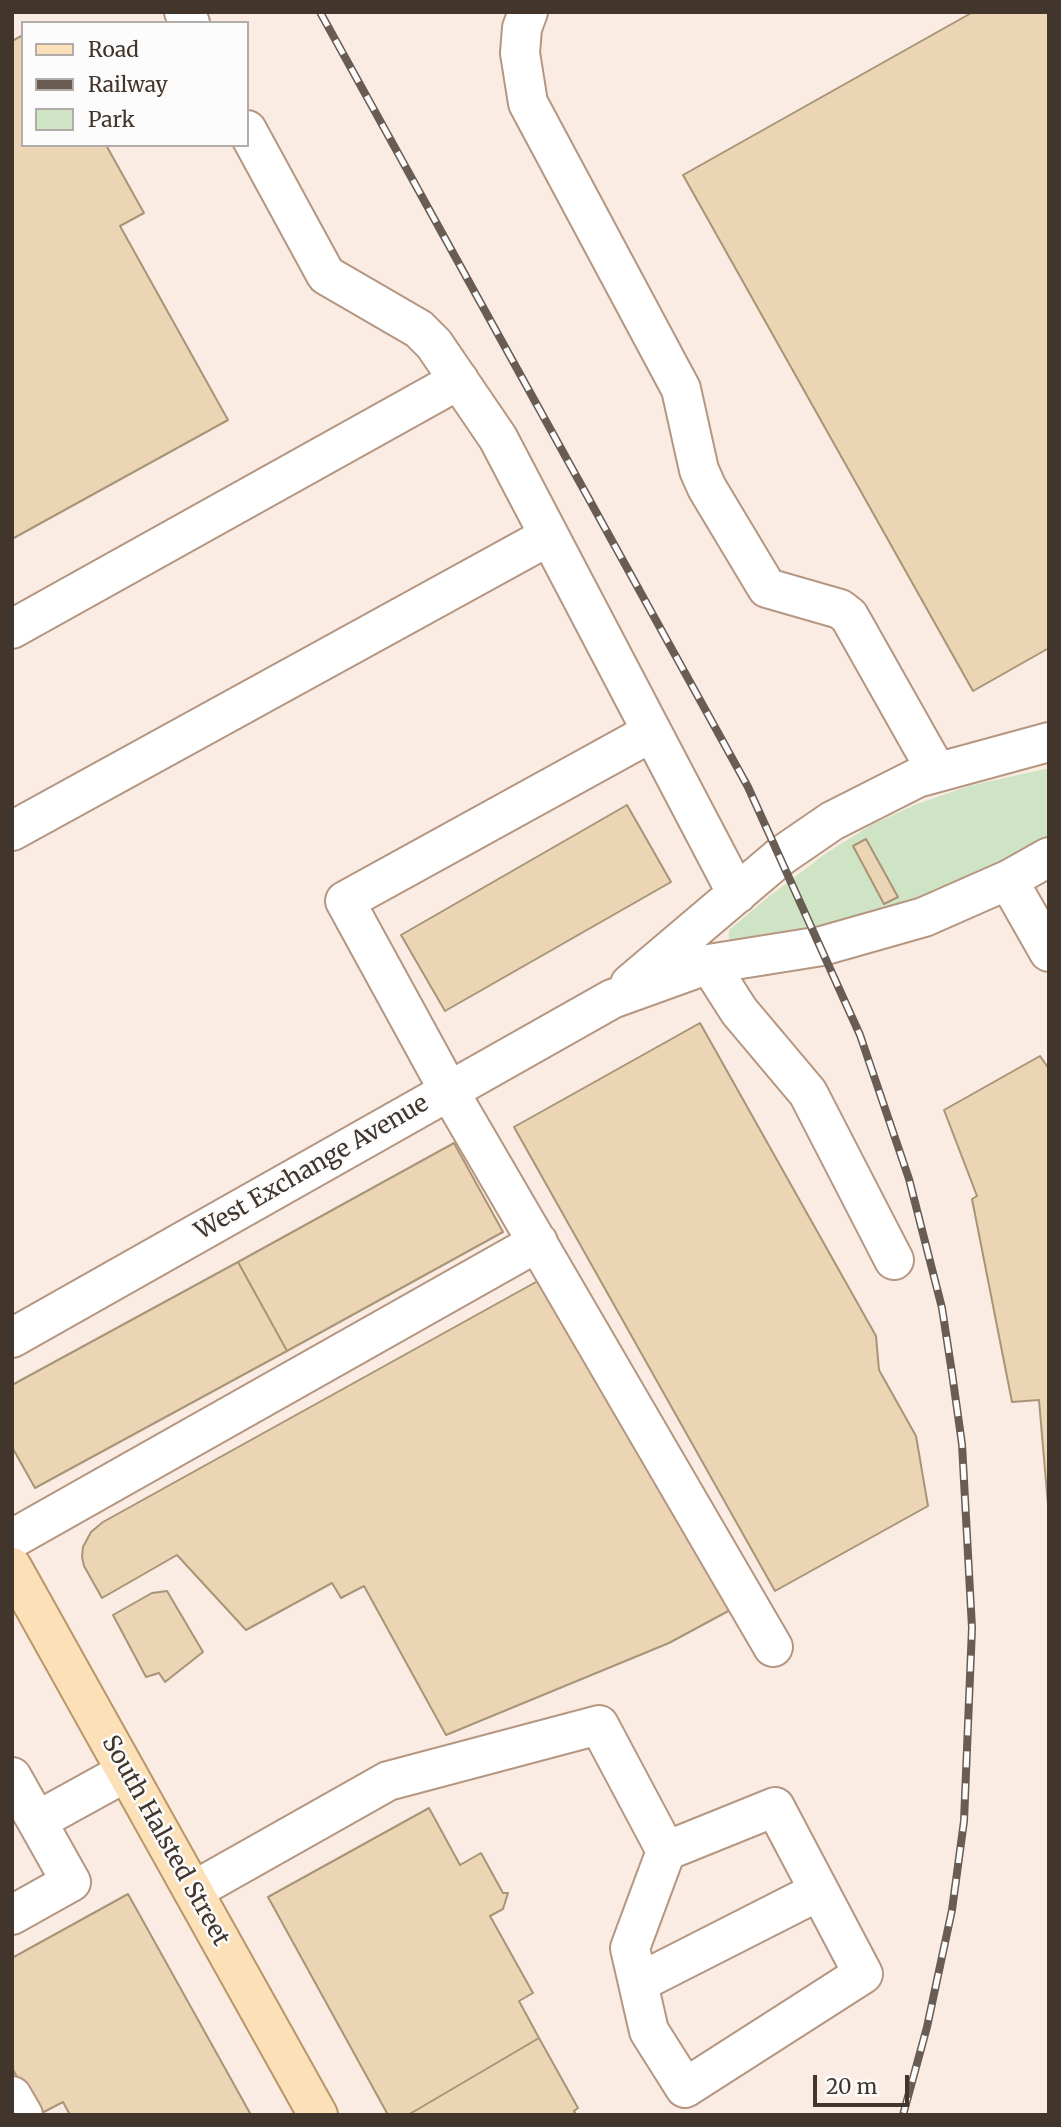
<!DOCTYPE html>
<style>
body{margin:0}
#map{position:relative;width:1061px;height:2127px;overflow:hidden;background:#faece3;font-family:Merriweather,serif}
canvas{display:block}
.frame{position:absolute;inset:0;border:14px solid #42352c;pointer-events:none}
.legend{position:absolute;left:21px;top:21px;width:228px;height:126px;box-sizing:border-box;background:#fcfcfc;border:2px solid #b2aca9;margin:0;padding:9px 12px;list-style:none;font-size:21px;color:#42352c}
.legend li{display:flex;align-items:center;gap:14px;height:35px}
.legend b{width:35px;border:2px solid #b2aca9}
.scale{position:absolute;left:813px;top:2075px;width:96px;height:32px;box-sizing:border-box;border:4px solid #42352c;border-top:0;padding-left:9px;font-size:21px;line-height:24px;white-space:nowrap;color:#42352c;-webkit-text-stroke:5px #fcfcfc;paint-order:stroke}
</style>
<div id="map">
<canvas width="1061" height="2127"></canvas>
<div class="frame"></div>
<ul class="legend">
<li><b style="height:9px;background:#fbe0b8"></b>Road</li>
<li><b style="height:9px;background:#695c53"></b>Railway</li>
<li><b style="height:19px;background:#cfe4c4"></b>Park</li>
</ul>
<div class="scale">20 m</div>
</div>
<script>
const context = document.querySelector('canvas').getContext('2d');
context.lineJoin = 'round';
function fillPath(path, color) {
  context.fillStyle = color;
  context.fill(path, 'evenodd');
}
function toPath(rows) {
  const path = new Path2D();
  for (const r of rows) {
    path.moveTo(r[0], r[1]);
    for (let i = 2; i < r.length; i += 2) path.lineTo(r[i], r[i + 1]);
  }
  return path;
}
function trace(path, color, width, dash) {
  context.strokeStyle = color;
  context.lineWidth = width;
  context.lineCap = dash ? 'butt' : 'round';
  context.setLineDash(dash || []);
  context.stroke(path);
}
function label(font, color, halo, rows, align = 'center') {
  context.font = font + ' Merriweather,serif';
  context.lineWidth = 5;
  context.setLineDash([]);
  context.textBaseline = 'middle';
  context.strokeStyle = halo;
  context.fillStyle = color;
  for (const [text, x, y, turn = 0] of rows) {
    context.save();
    context.translate(x, y);
    context.rotate((+turn || 0) * Math.PI / 180);
    context.textAlign = isNaN(turn) ? turn : align;
    if (halo) context.strokeText(text, 0, 0);
    context.fillText(text, 0, 0);
    context.restore();
  }
}
const green = toPath([
 [1049,768,1049,835,1019,853,961,883,923,897,787,934,739,942,729,939,729,930,767,898,825,854,871,825,917,804,969,786]
]);
const building = toPath([
 [973,12,1049,12,1049,648,973,691,683,175,973,12],
 [23,35,23,145,106,145,144,213,120,226,228,420,12,539,12,41,23,35],
 [627,805,671,882,445,1011,401,935,627,805],
 [866,839,898,897,884,904,853,846,866,839],
 [700,1023,876,1336,879,1370,916,1436,928,1506,775,1591,514,1127,700,1023],
 [1040,1056,1049,1069,1049,1517,1039,1400,1012,1402,972,1199,977,1196,944,1110,1040,1056],
 [454,1143,503,1232,287,1351,238,1262,454,1143],
 [238,1262,287,1351,35,1488,12,1447,12,1385,238,1262],
 [545,1277,732,1609,669,1643,446,1735,364,1586,341,1598,332,1583,246,1630,177,1555,102,1598,84,1566,82,1557,83,1547,91,1532,103,1522,545,1277],
 [167,1591,203,1652,165,1682,159,1673,146,1677,113,1615,152,1593,167,1591],
 [429,1808,460,1865,481,1853,503,1893,508,1893,503,1909,490,1916,533,1993,519,2001,539,2038,408,2115,388,2115,268,1897,429,1808],
 [128,1894,251,2115,70,2115,63,2102,38,2115,12,2068,12,1958,128,1894],
 [539,2038,578,2108,574,2111,576,2115,408,2115,539,2038]
]);
const minor = toPath([
 [184,12,190,23],
 [528,12,522,28,520,53,528,103,681,389,699,470,707,488,767,588,840,609,849,616,937,772],
 [247,130,326,275,419,329,434,344,498,438,737,894],
 [12,629,459,380],
 [652,732,345,901,449,1091,773,1647],
 [12,831,549,536],
 [1008,880,1049,952],
 [709,964,739,1011,808,1093,894,1260],
 [630,984,781,856,832,821,917,778,1049,742],
 [12,1338,612,999,709,964,822,946,924,917,1008,880,1049,857],
 [12,1539,538,1242],
 [12,1777,71,1882,12,1915],
 [37,1821,126,1772],
 [193,1891,388,1781,599,1725,666,1851,630,1948,649,2031,685,2088,863,1974,775,1807,666,1851],
 [638,1983,819,1891],
 [12,2096,23,2115]
]);
const major = toPath([
 [12,1567,318,2115]
]);
const rail = toPath([
 [320,12,748,787,860,1035,909,1179,942,1308,952,1373,962,1444,972,1628,964,1821,952,1910,927,2027,903,2115]
]);
const streetNames = [
 ["West Exchange Avenue",312,1168,-30],
 ["South Halsted Street",165,1841,61]
];
fillPath(green, '#cfe4c4');
fillPath(building, '#ebd5b5');
trace(building, '#a89476', 2);
trace(minor, '#b59680', 42);
trace(major, '#b99668', 42);
trace(minor, '#fff', 38);
trace(major, '#fbe0b8', 38);
trace(rail, '#695c53', 8);
trace(rail, '#fcfcfc', 5, [16]);
label('24px', '#42352c', '#fcfcfc', streetNames);
</script>
